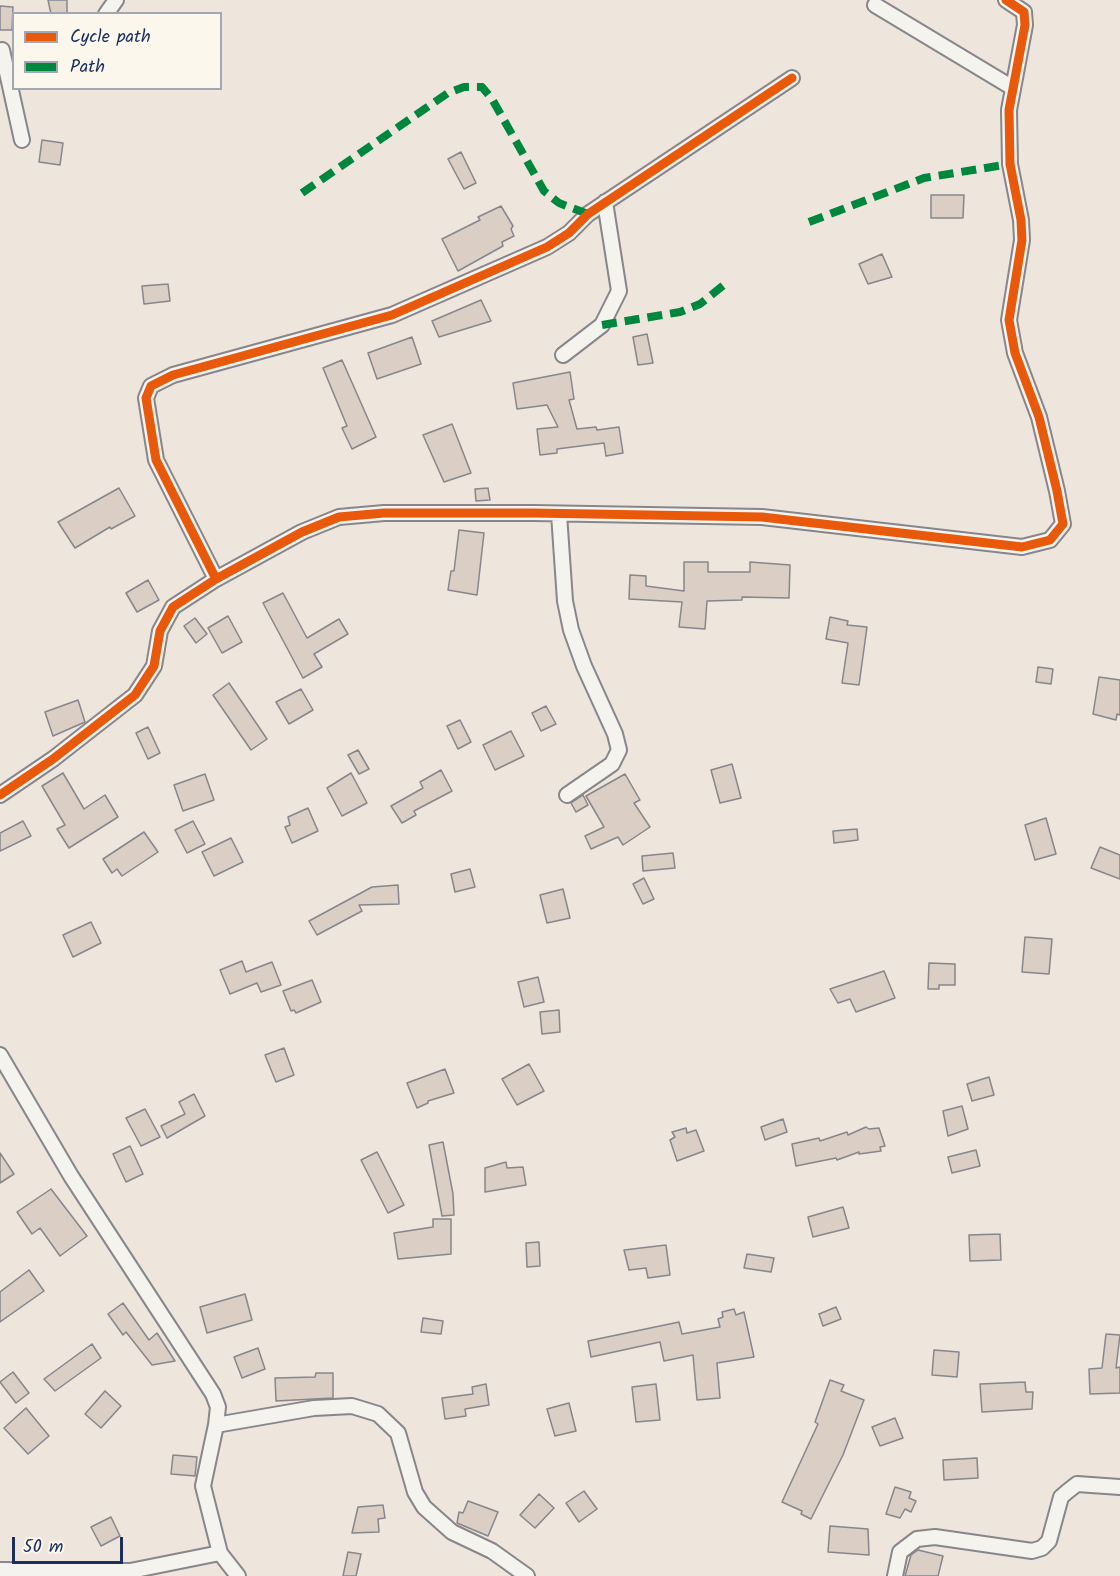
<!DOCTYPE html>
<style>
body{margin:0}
#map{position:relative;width:1120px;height:1576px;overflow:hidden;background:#eee5dc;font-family:Kalam,sans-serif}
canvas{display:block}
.legend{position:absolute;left:12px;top:12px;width:210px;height:78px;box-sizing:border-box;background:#fbf7ec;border:2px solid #a1a7b3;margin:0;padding:8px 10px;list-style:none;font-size:18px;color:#1b2f5e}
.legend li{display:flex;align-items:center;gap:12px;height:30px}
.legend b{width:30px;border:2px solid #a1a7b3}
.scale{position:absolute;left:12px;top:1537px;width:111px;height:27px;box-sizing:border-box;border:3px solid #1b2f5e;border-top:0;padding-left:8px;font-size:18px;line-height:21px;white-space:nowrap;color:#1b2f5e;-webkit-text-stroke:4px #fbf7ec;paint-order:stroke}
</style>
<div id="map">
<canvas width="1120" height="1576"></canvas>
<ul class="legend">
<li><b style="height:8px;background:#e8590c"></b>Cycle path</li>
<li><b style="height:8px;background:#00873e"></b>Path</li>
</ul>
<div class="scale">50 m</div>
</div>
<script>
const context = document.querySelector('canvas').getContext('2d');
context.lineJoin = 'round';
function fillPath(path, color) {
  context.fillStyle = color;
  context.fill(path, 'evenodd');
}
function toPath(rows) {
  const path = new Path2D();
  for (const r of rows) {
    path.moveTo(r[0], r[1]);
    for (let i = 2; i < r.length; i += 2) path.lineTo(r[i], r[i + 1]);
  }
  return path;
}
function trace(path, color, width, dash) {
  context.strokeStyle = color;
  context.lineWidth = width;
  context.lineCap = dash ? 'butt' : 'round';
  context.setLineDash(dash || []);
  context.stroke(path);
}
const building = toPath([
 [48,0,67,0,67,14,51,14,48,0],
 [0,6,13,7,12,30,0,30,0,6],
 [42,140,63,143,60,165,39,162,42,140],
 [461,152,476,183,464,189,448,159,461,152],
 [931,195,964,195,963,218,931,218,931,195],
 [501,206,513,226,511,229,514,236,502,242,503,246,458,271,442,239,480,220,478,217,501,206],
 [882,254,892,277,868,284,859,264,882,254],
 [168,284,170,301,144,304,142,286,168,284],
 [481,300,491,321,439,337,432,321,481,300],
 [647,334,653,363,638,365,633,337,647,334],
 [412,337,421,364,377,379,368,353,412,337],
 [342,360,376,437,352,449,342,428,347,426,323,368,342,360],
 [570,372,574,399,569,400,577,429,596,427,597,430,619,427,623,453,606,456,604,443,557,449,557,453,540,455,537,429,558,427,547,405,517,409,513,383,570,372],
 [452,424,471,473,444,482,423,435,452,424],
 [119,488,135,516,111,529,110,527,75,548,58,522,119,488],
 [488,488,490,500,476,501,475,489,488,488],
 [459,530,484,533,477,595,448,590,451,571,454,571,459,530],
 [684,562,708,562,708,572,750,572,750,562,790,565,789,598,742,597,742,600,707,601,705,629,679,627,682,602,629,599,630,575,646,576,646,586,684,591,684,562],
 [148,580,159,600,137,612,126,593,148,580],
 [283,593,307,638,339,619,348,634,314,654,322,667,303,678,263,603,283,593],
 [228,616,242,642,222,653,208,628,228,616],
 [830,617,848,621,847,625,867,627,859,685,842,683,848,643,826,639,830,617],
 [195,618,207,634,196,643,184,626,195,618],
 [1038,667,1053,669,1051,684,1036,682,1038,667],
 [1099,677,1120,680,1120,715,1117,714,1116,720,1093,714,1099,677],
 [229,683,267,739,251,750,213,695,229,683],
 [301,689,313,710,289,724,276,702,301,689],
 [78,700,85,722,53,736,45,712,78,700],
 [546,706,556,724,541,731,532,713,546,706],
 [460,720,471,742,458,749,447,726,460,720],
 [148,727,160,753,148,759,136,733,148,727],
 [511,731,524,756,495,770,483,745,511,731],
 [358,750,369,769,359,774,348,755,358,750],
 [732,764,741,798,720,803,711,770,732,764],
 [441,770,452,791,414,811,416,815,402,823,391,806,423,788,420,782,441,770],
 [63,773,84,809,105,795,118,817,69,848,57,829,65,825,42,786,63,773],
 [351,773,367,803,342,816,327,788,351,773],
 [205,774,214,800,183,811,174,785,205,774],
 [625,774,640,800,634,803,650,827,623,845,618,837,591,849,585,836,604,827,586,796,625,774],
 [583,795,588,805,576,812,571,803,583,795],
 [308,808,318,831,292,843,285,827,290,825,288,817,308,808],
 [1046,818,1056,854,1035,860,1025,825,1046,818],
 [23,821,31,836,0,851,0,833,23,821],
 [193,821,205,844,187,853,175,830,193,821],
 [857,829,858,840,834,843,833,831,857,829],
 [144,832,158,852,122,876,117,869,112,873,103,859,144,832],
 [231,838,243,862,214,876,202,852,231,838],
 [1100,847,1120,855,1120,879,1091,868,1100,847],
 [673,853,675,868,643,871,642,856,673,853],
 [470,869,475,887,455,892,451,874,470,869],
 [644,878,654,899,643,904,633,884,644,878],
 [398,885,399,904,359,905,362,911,317,935,309,921,372,887,398,885],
 [563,889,570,918,547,923,540,895,563,889],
 [91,922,101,943,73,957,63,935,91,922],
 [1025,937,1052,939,1049,974,1022,972,1025,937],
 [242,961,246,972,272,962,281,985,261,992,257,983,230,994,220,970,242,961],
 [929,963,955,964,955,985,939,985,939,989,928,989,929,963],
 [884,971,895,998,856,1012,850,999,838,1003,830,989,884,971],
 [538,977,544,1002,524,1007,518,982,538,977],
 [312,980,321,1002,296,1013,294,1010,291,1011,283,991,312,980],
 [559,1010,560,1032,542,1034,540,1012,559,1010],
 [284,1048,294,1075,276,1082,265,1055,284,1048],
 [529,1064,544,1091,517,1105,502,1079,529,1064],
 [445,1069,454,1093,428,1101,428,1103,417,1108,407,1083,445,1069],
 [989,1077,994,1095,972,1101,967,1084,989,1077],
 [194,1094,205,1116,167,1138,161,1126,185,1114,179,1102,194,1094],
 [962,1106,968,1129,948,1136,943,1111,962,1106],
 [145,1109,160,1137,141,1146,126,1118,145,1109],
 [783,1119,787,1132,765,1140,761,1127,783,1119],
 [866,1127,869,1129,879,1128,885,1146,880,1147,881,1151,859,1154,859,1152,837,1160,836,1158,796,1166,792,1144,819,1138,820,1141,847,1132,848,1135,866,1127],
 [686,1128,687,1133,696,1130,704,1151,677,1161,670,1140,675,1137,672,1132,686,1128],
 [443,1142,453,1194,454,1215,442,1216,429,1145,443,1142],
 [130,1146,143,1174,126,1182,113,1154,130,1146],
 [976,1150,980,1166,952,1173,948,1157,976,1150],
 [377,1152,404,1205,388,1213,361,1160,377,1152],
 [0,1153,14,1174,0,1183,0,1153],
 [506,1162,507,1168,523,1167,526,1185,485,1192,485,1168,506,1162],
 [51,1189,87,1236,60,1256,40,1228,32,1234,17,1212,51,1189],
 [843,1207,849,1228,813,1237,808,1217,843,1207],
 [433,1219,451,1219,451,1254,398,1259,394,1233,433,1227,433,1219],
 [1000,1234,1001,1260,970,1261,969,1235,1000,1234],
 [539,1242,540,1266,527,1267,526,1243,539,1242],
 [666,1245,670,1275,648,1278,646,1268,629,1270,624,1250,666,1245],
 [747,1254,774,1258,771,1272,744,1268,747,1254],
 [29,1270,44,1291,0,1322,0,1292,29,1270],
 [245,1294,252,1320,207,1333,200,1307,245,1294],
 [123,1303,149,1340,157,1333,175,1361,152,1365,126,1332,123,1335,108,1314,123,1303],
 [836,1307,841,1319,823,1326,819,1314,836,1307],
 [734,1309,736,1315,744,1312,754,1357,717,1363,720,1398,697,1400,693,1355,664,1361,660,1342,591,1357,588,1341,679,1322,682,1334,720,1327,718,1319,723,1317,722,1312,734,1309],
 [423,1318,443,1321,441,1334,421,1332,423,1318],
 [1106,1334,1120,1335,1116,1368,1120,1367,1120,1393,1090,1394,1089,1369,1102,1368,1106,1334],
 [92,1344,101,1358,55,1391,44,1379,92,1344],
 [258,1348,265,1369,242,1378,234,1357,258,1348],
 [934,1350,959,1352,957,1377,932,1375,934,1350],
 [13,1372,29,1393,16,1403,0,1382,13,1372],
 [316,1373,333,1373,333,1398,276,1401,275,1378,315,1377,316,1373],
 [830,1380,844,1385,841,1391,864,1400,843,1455,811,1519,801,1514,802,1511,782,1502,818,1424,815,1422,830,1380],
 [1025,1382,1026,1392,1033,1392,1032,1409,982,1412,980,1384,1025,1382],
 [486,1384,489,1405,465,1409,466,1416,445,1419,442,1398,473,1394,472,1387,486,1384],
 [656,1384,660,1420,636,1422,632,1387,656,1384],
 [105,1391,121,1406,101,1428,85,1414,105,1391],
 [569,1403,576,1431,555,1436,547,1409,569,1403],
 [26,1408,49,1436,28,1454,4,1428,26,1408],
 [895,1418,903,1438,880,1446,872,1427,895,1418],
 [173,1455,197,1457,195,1476,171,1474,173,1455],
 [977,1458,978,1478,944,1480,943,1460,977,1458],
 [895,1487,911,1492,909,1498,916,1501,911,1512,905,1509,900,1518,886,1514,895,1487],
 [584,1491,597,1509,579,1522,566,1503,584,1491],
 [539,1494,554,1508,535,1528,520,1515,539,1494],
 [468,1501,498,1512,488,1536,457,1523,459,1512,463,1513,468,1501],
 [383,1505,385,1518,378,1519,379,1532,352,1533,358,1507,383,1505],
 [111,1517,120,1536,101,1546,91,1527,111,1517],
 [830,1526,868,1529,869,1555,828,1552,830,1526],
 [918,1550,943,1556,938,1576,905,1576,911,1555,918,1550],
 [348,1552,361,1554,356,1576,343,1576,348,1552]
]);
const street = toPath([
 [875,5,1013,88],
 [106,14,116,0],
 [2,50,22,140],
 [563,355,602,325,619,291,605,202],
 [559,514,565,601,571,630,584,666,615,734,619,750,612,764,567,795],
 [216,579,156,460,146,398,151,386,173,375,392,315,547,247,569,233,588,214,792,78],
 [0,795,53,759,135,695,154,666,160,631,173,607,216,579,302,532,339,517,384,513,534,513,762,517,1022,547,1050,540,1063,524,1057,491,1039,417,1015,353,1009,320,1022,240,1021,220,1010,164,1009,110,1025,25,1024,12,1006,0],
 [0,1055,71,1176,213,1394,218,1407,216,1425,203,1486,220,1553,238,1576],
 [216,1425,314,1408,352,1406,378,1414,398,1433,415,1492,424,1507,452,1532,492,1551,527,1576],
 [0,1570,130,1571,220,1553],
 [895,1576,900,1552,917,1539,935,1537,1032,1551,1042,1548,1049,1541,1061,1497,1068,1491,1077,1484,1120,1487]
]);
const quiet = toPath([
 [302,193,448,93,464,87,482,87,492,99,544,191,559,203,588,214],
 [809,222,924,178,1010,164],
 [602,325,680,312,700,304,725,284]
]);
const cycleway = toPath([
 [216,579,156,460,146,398,151,386,173,375,392,315,547,247,569,233,588,214,792,78],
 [0,795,53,759,135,695,154,666,160,631,173,607,216,579,302,532,339,517,384,513,534,513,762,517,1022,547,1050,540,1063,524,1057,491,1039,417,1015,353,1009,320,1022,240,1021,220,1010,164,1009,110,1025,25,1024,12,1006,0]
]);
fillPath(building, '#dacec5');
trace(building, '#86868b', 1.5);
trace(street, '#86868b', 18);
trace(street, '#f5f3ee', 14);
trace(quiet, '#00873e', 8, [15, 8]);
trace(cycleway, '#e8590c', 9);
</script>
